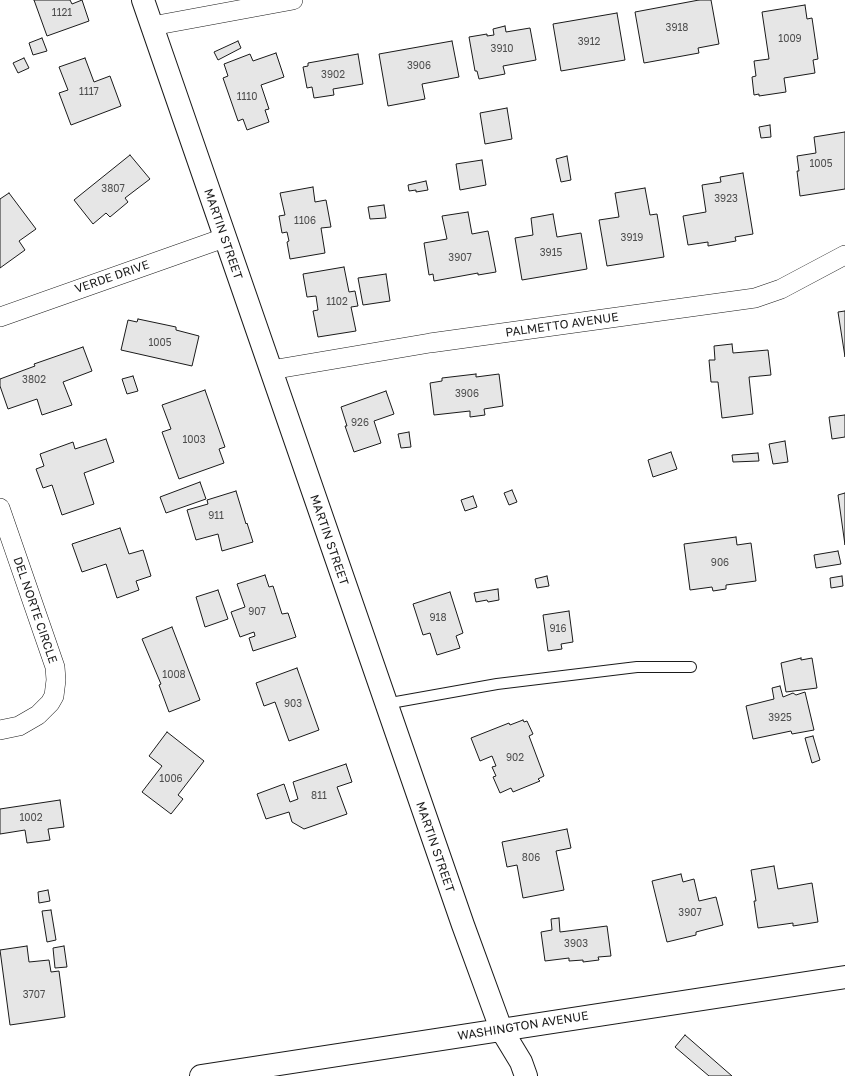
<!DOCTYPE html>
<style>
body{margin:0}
canvas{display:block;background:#fff}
</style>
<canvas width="845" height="1076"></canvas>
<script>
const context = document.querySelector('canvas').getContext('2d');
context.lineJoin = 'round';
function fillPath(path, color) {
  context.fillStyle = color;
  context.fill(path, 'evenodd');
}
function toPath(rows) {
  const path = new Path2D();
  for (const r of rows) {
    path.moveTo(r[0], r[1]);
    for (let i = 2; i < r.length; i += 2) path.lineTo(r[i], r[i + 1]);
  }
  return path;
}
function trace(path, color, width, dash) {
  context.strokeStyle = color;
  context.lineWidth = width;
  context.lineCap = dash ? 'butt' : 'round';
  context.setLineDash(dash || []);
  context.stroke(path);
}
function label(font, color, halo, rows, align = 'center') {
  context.font = font + ' "Golos Text",sans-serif';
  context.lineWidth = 3;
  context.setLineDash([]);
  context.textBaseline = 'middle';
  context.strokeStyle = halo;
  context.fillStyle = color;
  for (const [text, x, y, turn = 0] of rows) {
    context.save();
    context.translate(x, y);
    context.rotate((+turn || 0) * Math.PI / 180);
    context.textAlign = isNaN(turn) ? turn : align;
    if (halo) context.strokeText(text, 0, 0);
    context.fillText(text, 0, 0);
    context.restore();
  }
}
const building = toPath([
 [34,0,70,0,72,4,82,0,89,21,47,36,34,0],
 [699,0,711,0,719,44,698,48,699,53,644,63,635,12,699,0],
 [805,5,807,19,812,18,818,59,813,60,815,73,784,78,786,92,759,96,759,94,754,95,752,77,756,76,754,61,769,59,762,12,805,5],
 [617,13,625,60,561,71,553,24,617,13],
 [505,26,506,32,530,28,536,60,503,66,505,74,479,79,477,71,475,71,469,37,487,34,487,36,494,35,493,29,505,26],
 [42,38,47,51,33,55,29,43,42,38],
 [238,41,241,48,218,60,214,52,238,41],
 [452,41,459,77,422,84,425,99,388,106,379,54,452,41],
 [276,53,284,77,261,85,269,109,265,110,269,122,247,130,243,119,238,121,223,78,228,76,224,64,250,54,253,61,276,53],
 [358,54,363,84,333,89,334,95,314,98,312,87,307,88,303,67,308,66,308,63,358,54],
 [24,58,29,68,18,73,13,63,24,58],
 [85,58,94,82,110,76,121,106,71,125,59,93,68,90,59,67,85,58],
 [507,108,512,139,485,144,480,113,507,108],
 [770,125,771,137,761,138,759,127,770,125],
 [845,132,845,189,800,196,797,171,799,171,797,156,816,153,814,137,845,132],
 [130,155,150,179,125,198,128,202,110,217,106,213,93,224,74,200,130,155],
 [567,156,571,180,561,182,556,159,567,156],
 [482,160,486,185,460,190,456,164,482,160],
 [743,173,753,234,735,237,736,241,708,246,708,242,688,245,683,216,706,212,702,185,721,182,720,177,743,173],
 [426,181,428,190,416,192,416,190,409,191,408,185,426,181],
 [313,187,315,202,326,200,331,227,321,228,325,253,290,259,287,242,289,241,287,232,282,233,279,216,285,215,280,193,313,187],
 [645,188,650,215,657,214,664,257,607,266,599,220,619,217,615,193,645,188],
 [9,193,36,229,19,241,25,250,0,268,0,199,9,193],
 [384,205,386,218,370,219,368,207,384,205],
 [468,212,472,234,488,231,496,272,478,275,478,273,434,281,433,274,429,275,424,243,447,239,442,216,468,212],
 [553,214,557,237,581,233,587,269,522,280,515,238,533,235,531,218,553,214],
 [344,267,349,292,355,291,358,306,351,307,356,331,318,337,313,311,318,310,316,296,307,297,303,274,344,267],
 [386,274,390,301,363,305,358,278,386,274],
 [845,311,845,357,838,312,845,311],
 [138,319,176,327,176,330,199,336,192,366,121,350,128,320,137,322,138,319],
 [732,344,733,353,768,350,771,375,749,377,753,414,722,418,718,382,711,382,709,360,715,360,714,346,732,344],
 [83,347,92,371,63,382,72,405,42,415,37,399,8,409,0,386,0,379,35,366,34,364,83,347],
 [476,374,476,377,499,374,503,406,484,409,485,415,470,417,470,411,434,415,430,383,442,381,442,378,476,374],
 [133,376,138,391,127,394,122,379,133,376],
 [205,390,225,447,219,449,224,463,179,479,162,432,171,429,162,405,205,390],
 [386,391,394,414,374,421,381,443,354,452,345,426,347,426,341,407,386,391],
 [845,415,845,437,832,439,829,417,845,415],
 [409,432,411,447,401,448,398,434,409,432],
 [106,439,114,462,84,473,94,504,62,515,52,485,43,488,36,469,44,466,40,454,73,442,75,449,106,439],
 [785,441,788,462,773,464,769,444,785,441],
 [671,452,677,469,653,477,648,460,671,452],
 [758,453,759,461,733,462,732,455,758,453],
 [200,482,206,499,166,513,160,497,200,482],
 [512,490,517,502,509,505,504,493,512,490],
 [236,491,246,524,247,523,253,542,222,551,218,534,196,540,187,510,208,504,207,500,236,491],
 [845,493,845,545,838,495,845,493],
 [473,496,477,507,465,511,461,500,473,496],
 [120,528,129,554,143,550,151,576,136,581,139,590,117,598,106,564,82,572,72,544,120,528],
 [736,537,737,545,751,543,756,581,726,585,726,589,713,591,712,587,690,590,684,544,736,537],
 [838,551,841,564,816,568,814,555,838,551],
 [265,575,269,587,273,586,282,614,288,613,296,637,253,651,249,638,255,636,254,632,240,637,231,612,245,607,237,584,265,575],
 [547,576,549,586,537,588,535,579,547,576],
 [842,576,843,586,831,588,830,578,842,576],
 [498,589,499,600,488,602,487,600,476,602,474,593,498,589],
 [218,590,228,619,205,627,196,597,218,590],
 [450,592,463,633,456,636,460,648,437,655,430,633,423,635,413,604,450,592],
 [569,611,573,642,561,644,562,649,548,651,543,615,569,611],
 [172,627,200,700,169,712,159,685,161,684,142,639,172,627],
 [801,658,801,660,812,658,817,688,786,692,781,663,801,658],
 [297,668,319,730,289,741,275,702,264,706,256,683,297,668],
 [780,686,783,697,793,693,796,695,805,692,814,730,792,734,791,731,753,739,746,706,774,699,772,688,780,686],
 [523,720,524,722,527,721,533,734,529,736,544,776,538,779,540,781,513,792,511,788,500,793,493,777,496,776,492,767,496,766,492,756,480,761,471,738,509,723,510,725,523,720],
 [167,732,204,761,178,795,183,799,171,814,142,792,162,766,149,756,167,732],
 [813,736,820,760,812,763,805,738,813,736],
 [346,764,352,782,337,787,347,814,304,829,292,822,289,812,266,819,257,794,284,784,290,802,298,799,293,782,346,764],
 [60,800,64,827,48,829,50,840,27,843,25,830,0,834,0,809,60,800],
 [567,829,571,848,556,851,564,890,523,898,517,865,507,867,502,842,567,829],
 [774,866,778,889,812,883,818,922,793,926,793,923,758,928,754,901,756,901,751,870,774,866],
 [681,874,683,882,694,879,699,901,716,897,723,925,696,932,696,935,667,942,652,881,681,874],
 [48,890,50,901,39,903,38,892,48,890],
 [51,910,56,940,47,942,42,911,51,910],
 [559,918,560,932,607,926,611,956,598,957,599,960,583,962,583,960,569,961,569,958,545,961,541,932,552,930,551,919,559,918],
 [27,946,29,962,49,960,51,972,59,971,65,1017,10,1025,0,950,27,946],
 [64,946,67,967,55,968,53,948,64,946],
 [685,1035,732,1076,709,1076,675,1047,685,1035]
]);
const service = toPath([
 [385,704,497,684,637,667,691,667]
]);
const minor = toPath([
 [152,26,293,0],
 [0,317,224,238],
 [271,370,430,343,755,298,781,289,845,255],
 [0,508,55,667,56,680,54,696,50,703,38,715,19,726,0,730]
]);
const tertiary = toPath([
 [143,0,463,925,501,1029,521,1062,526,1076],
 [201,1076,845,977]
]);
const numberNames = [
 ["1121",62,13],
 ["3918",677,28],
 ["1009",790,39],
 ["3912",589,42],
 ["3910",502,49],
 ["3906",419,66],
 ["3902",333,75],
 ["1117",89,92],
 ["1110",247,97],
 ["1005",821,164],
 ["3807",113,189],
 ["3923",726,199],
 ["1106",305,221],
 ["3919",632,238],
 ["3915",551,253],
 ["3907",460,258],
 ["1102",337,302],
 ["1005",160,343],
 ["3802",34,380],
 ["3906",467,394],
 ["926",360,423],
 ["1003",194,440],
 ["911",216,516],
 ["906",720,563],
 ["907",257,612],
 ["918",438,618],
 ["916",558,629],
 ["1008",174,675],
 ["903",293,704],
 ["3925",780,718],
 ["902",515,758],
 ["1006",171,779],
 ["811",319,796],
 ["1002",31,818],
 ["806",531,858],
 ["3907",690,913],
 ["3903",576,944],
 ["3707",34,995]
];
const streetNames = [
 ["MARTIN STREET",223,234,71],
 ["VERDE DRIVE",112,277,-19],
 ["PALMETTO AVENUE",562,325,-8],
 ["MARTIN STREET",329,540,71],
 ["DEL NORTE CIRCLE",35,610,71],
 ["MARTIN STREET",435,847,71],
 ["WASHINGTON AVENUE",523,1026,-9]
];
fillPath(building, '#e6e6e6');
trace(building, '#1a1a1a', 1);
trace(service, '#1a1a1a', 12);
trace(minor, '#1a1a1a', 20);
trace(tertiary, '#1a1a1a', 24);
trace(service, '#fff', 10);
trace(minor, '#fff', 19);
trace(tertiary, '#fff', 22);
label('10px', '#4d4d4d', null, numberNames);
label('12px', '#1a1a1a', '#fff', streetNames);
</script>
